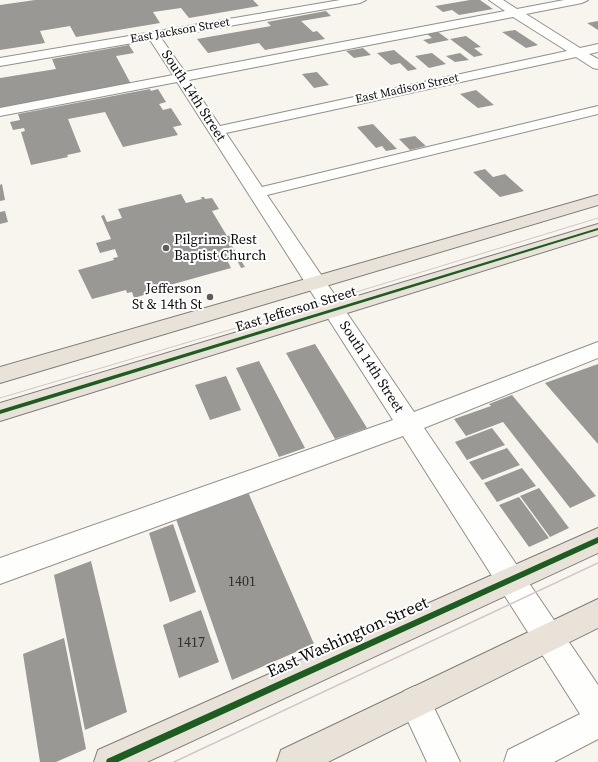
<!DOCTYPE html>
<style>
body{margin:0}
canvas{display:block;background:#f8f5ee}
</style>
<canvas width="598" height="762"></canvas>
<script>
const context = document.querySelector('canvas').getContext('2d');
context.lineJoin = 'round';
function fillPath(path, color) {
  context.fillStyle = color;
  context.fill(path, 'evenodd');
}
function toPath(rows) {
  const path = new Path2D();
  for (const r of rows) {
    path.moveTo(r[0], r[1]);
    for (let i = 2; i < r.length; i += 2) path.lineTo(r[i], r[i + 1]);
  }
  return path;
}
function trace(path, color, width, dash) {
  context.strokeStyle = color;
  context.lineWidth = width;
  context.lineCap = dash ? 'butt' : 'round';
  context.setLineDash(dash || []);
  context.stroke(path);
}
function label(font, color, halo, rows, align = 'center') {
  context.font = font + ' "Source Serif 4",serif';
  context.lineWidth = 4;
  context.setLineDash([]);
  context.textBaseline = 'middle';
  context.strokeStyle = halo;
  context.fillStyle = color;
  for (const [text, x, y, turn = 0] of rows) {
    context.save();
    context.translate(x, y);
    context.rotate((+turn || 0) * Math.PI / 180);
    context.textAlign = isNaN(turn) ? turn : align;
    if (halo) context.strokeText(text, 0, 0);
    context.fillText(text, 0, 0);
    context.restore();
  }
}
const building = toPath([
 [35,0,253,0,259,6,189,18,181,8,153,12,160,23,76,37,70,26,40,31,45,43,0,50,0,5],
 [470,0,480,0,493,9,459,15,452,10,443,12,435,6],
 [326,11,331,16,301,21,313,32,317,31,325,39,265,50,259,43,208,53,197,39,271,26,267,22],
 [598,21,598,30,587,23],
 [515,30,538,45,526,48,502,32],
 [438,32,449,40,429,44,423,40,432,38,427,34],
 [466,36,481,47,474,48,483,55,474,57,450,39],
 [129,45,134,53,116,56,131,84,0,109,0,78,56,69,52,59],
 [363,48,371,55,354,58,346,51],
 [394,50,417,69,408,71,400,63,391,65,377,53],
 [432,53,446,64,429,68,415,56],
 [460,53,469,60,455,62,446,56],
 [317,72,329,85,314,88,302,74],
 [150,89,151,91,158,89,166,102,159,104,163,110,171,108,182,125,173,127,178,135,123,147,105,112,68,119,81,152,67,155,68,157,31,165,21,132,25,131,24,128,13,130,10,122,20,120,18,114],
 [476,90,494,105,478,108,460,94],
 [373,124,397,149,386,151,382,146,376,148,357,127],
 [415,136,426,146,410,150,399,139],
 [485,169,493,177,505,174,524,191,500,197,473,172],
 [2,184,5,200,0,201,0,185],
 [181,194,186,203,202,199,201,197,204,197,205,199,212,198,219,209,212,211,227,236,234,234,240,243,232,246,245,267,241,268,237,260,228,262,231,268,159,288,160,290,134,298,132,292,127,293,126,290,92,299,78,270,114,260,113,258,118,257,115,249,100,253,96,243,111,239,101,216,104,215,107,222,122,218,118,209],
 [5,211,8,222,0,224,0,212],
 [315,344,367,428,335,439,286,353],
 [259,361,305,448,279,457,236,368],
 [598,364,598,444,545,383],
 [226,376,241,410,210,420,195,385],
 [512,395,596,496,570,508,503,422,466,436,454,419,491,406,489,404],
 [492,428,505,445,467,460,455,442],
 [507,448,520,465,482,480,469,462],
 [522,468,536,486,497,502,484,483],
 [539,488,569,528,550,537,520,496],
 [248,492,314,644,232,680,176,519],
 [519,497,549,538,529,547,499,505],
 [173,524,196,592,170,602,149,533],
 [91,561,127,712,85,730,54,575],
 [201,610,219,662,179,678,163,625],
 [64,638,86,749,56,762,40,762,23,654]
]);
const minor = toPath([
 [340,0,366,0,360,3,161,38,185,72,505,11,489,0,503,0,517,9,564,0,588,0,582,3,526,14,580,48,598,44,598,52,589,54,598,59,598,69,593,68,576,57,226,133,262,187,598,106,598,114,267,195,414,412,598,342,598,358,424,428,598,685,598,739,554,762,504,762,508,750,580,714,403,436,0,584,0,558,393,420,177,82,0,116,0,108,173,75,150,40,0,66,0,58,340,0],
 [513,17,567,51,220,126,189,80,513,17],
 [415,686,426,691,460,762,427,762,399,702,404,691,415,686]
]);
const major = toPath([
 [598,195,598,205,0,383,0,367,598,195],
 [598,224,598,235,0,421,0,403,598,224],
 [598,528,598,553,147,762,94,762,98,750,598,528],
 [598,599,598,628,328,762,277,762,281,750,598,599]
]);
const tramFar1 = toPath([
 [0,398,327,301,598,218]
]);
const tram = toPath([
 [174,762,598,563]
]);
const cycleway = toPath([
 [598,228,598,230,0,414,0,410,598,228],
 [598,537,598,543,118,762,106,762,107,759,598,537]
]);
const markers = [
 [166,248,4,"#5d5c5a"],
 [210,297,4,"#5d5c5a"]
];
const farStreetnames = [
 ["East Jackson Street",180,31,-10],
 ["East Madison Street",407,89,-12]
];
const streetNames = [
 ["South 14th Street",193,96,57],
 ["East Jefferson Street",296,310,-17],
 ["South 14th Street",371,367,57]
];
const poiNames = [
 ["Pilgrims Rest",174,240],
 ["Baptist Church",174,256],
 ["Jefferson",202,289,"right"],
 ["St & 14th St",202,305,"right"]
];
const nearNumbernames = [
 ["1401",242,582],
 ["1417",191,643]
];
const nearStreetnames = [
 ["East Washington Street",348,638,-24]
];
fillPath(building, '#9a9894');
trace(minor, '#91908d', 2);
trace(major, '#7e7d7a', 2);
fillPath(minor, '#fefefc');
fillPath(major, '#e9e2d9');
trace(tramFar1, '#d3c5c6', 1);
trace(tram, '#d3c5c6', 1.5);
fillPath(cycleway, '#1b5e20');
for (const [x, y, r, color] of markers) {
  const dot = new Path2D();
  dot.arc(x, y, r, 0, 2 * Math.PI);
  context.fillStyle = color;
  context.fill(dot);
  trace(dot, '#fff', 1.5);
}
label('12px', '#0a0a0a', '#fff', farStreetnames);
label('14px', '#0a0a0a', '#fff', streetNames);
label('14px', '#0a0a0a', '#fff', poiNames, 'left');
label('14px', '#2e2e2c', null, nearNumbernames);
label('17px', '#0a0a0a', '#fff', nearStreetnames);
</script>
